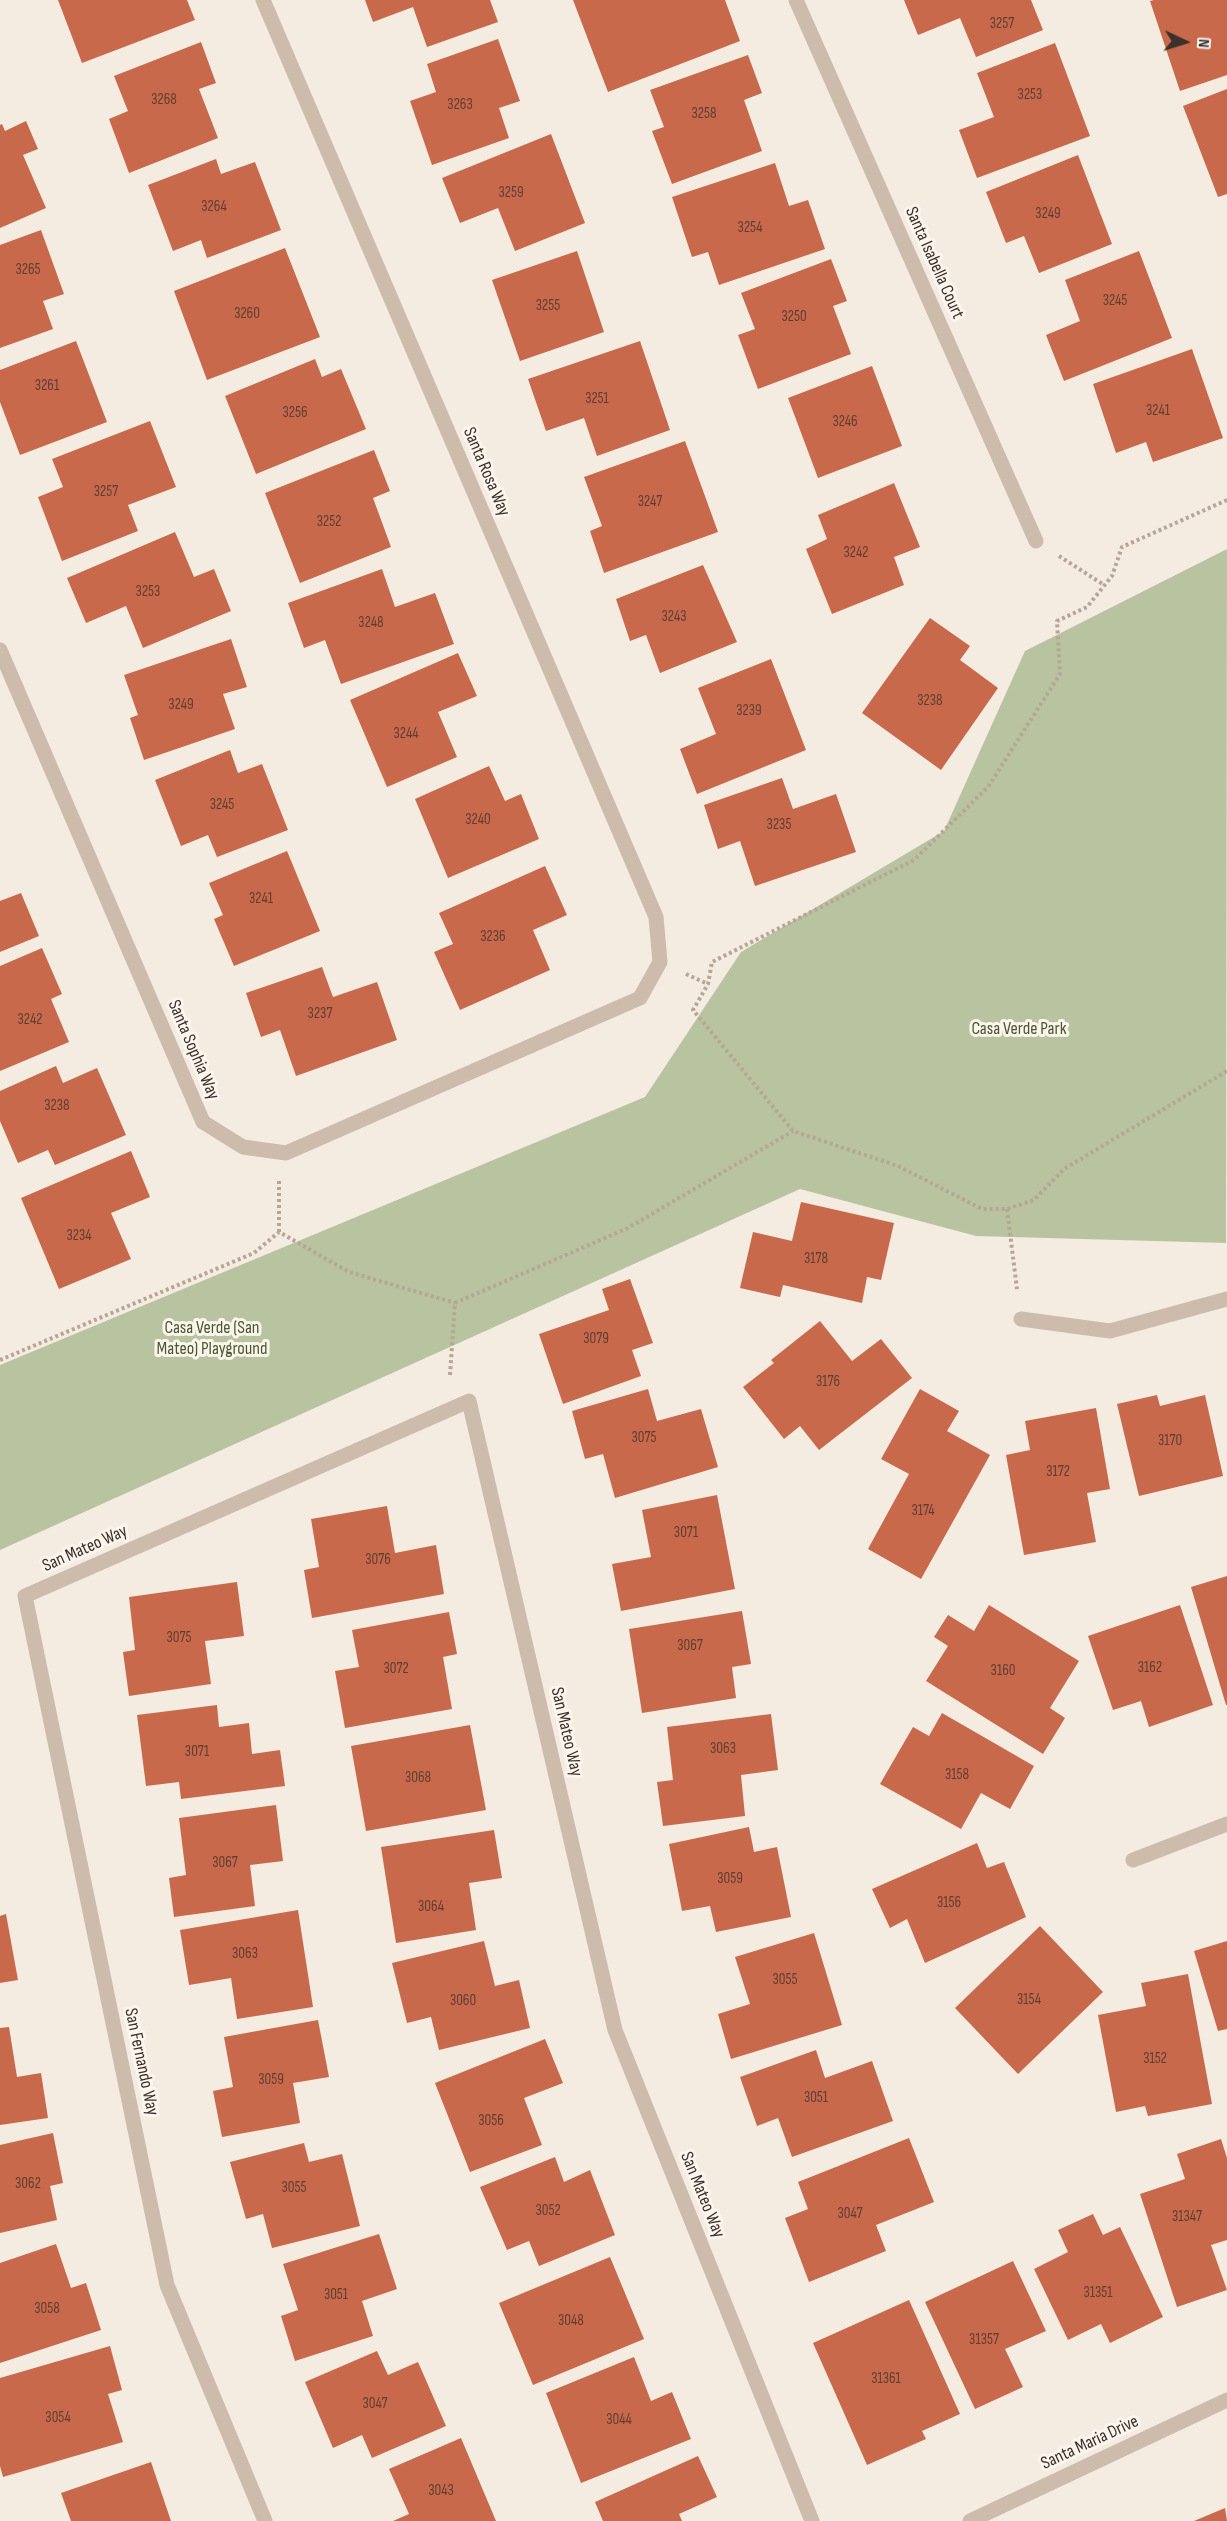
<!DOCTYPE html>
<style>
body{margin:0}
#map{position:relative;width:1227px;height:2521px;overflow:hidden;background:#f4ebe1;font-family:"Sofia Sans Condensed",sans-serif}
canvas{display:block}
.north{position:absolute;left:1155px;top:12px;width:60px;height:60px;-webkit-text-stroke:4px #fbf5ee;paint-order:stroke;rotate:94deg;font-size:16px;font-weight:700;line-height:24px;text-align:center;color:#3b302b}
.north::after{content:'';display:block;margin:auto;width:21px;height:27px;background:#3b302b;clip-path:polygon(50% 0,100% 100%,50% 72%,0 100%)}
</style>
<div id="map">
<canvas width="1227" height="2521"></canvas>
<div class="north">N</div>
</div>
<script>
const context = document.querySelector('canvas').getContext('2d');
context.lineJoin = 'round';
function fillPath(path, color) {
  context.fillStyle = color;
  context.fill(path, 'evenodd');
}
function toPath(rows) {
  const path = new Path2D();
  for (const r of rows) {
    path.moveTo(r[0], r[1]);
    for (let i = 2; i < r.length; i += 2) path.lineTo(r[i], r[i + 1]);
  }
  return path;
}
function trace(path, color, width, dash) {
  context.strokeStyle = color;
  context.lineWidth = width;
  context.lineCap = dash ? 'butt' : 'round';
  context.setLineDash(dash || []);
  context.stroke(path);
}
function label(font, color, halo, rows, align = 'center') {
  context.font = font + ' "Sofia Sans Condensed",sans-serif';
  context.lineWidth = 6;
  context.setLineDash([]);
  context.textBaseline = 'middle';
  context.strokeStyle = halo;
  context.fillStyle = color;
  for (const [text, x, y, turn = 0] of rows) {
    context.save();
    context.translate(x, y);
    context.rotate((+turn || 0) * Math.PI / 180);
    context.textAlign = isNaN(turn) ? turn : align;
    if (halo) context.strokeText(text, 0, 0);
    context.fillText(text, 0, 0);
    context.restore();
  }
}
const green = toPath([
 [1227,549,1226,1243,976,1236,800,1189,0,1550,0,1365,645,1097,741,952,944,831,1025,651]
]);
const building = toPath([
 [58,0,187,0,195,20,82,63],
 [365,0,490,0,498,22,427,47,413,7,373,22],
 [573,0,725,0,740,41,608,92],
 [904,0,1031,0,1043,30,976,57,960,18,918,35],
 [1154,0,1227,0,1227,75,1180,91,1150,1],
 [498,39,520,101,499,108,509,138,432,165,410,101,436,92,427,64],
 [201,42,216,83,199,89,218,138,129,173,109,119,128,111,114,76],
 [1055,43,1090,136,977,178,959,130,994,117,977,73],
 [748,55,762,93,744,100,762,151,672,184,652,131,664,127,650,90],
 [1227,89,1227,194,1218,197,1183,106],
 [26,121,38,149,23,155,46,208,0,228,0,125,2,124,5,131],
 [551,134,585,223,515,251,498,208,460,223,442,178],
 [1078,155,1112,244,1039,273,1024,236,1006,243,986,192],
 [216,159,221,174,255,162,281,230,207,258,201,240,173,251,148,185],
 [775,163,789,206,808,200,825,249,719,285,708,252,692,257,672,197],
 [41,230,64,294,43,301,53,329,0,348,0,245],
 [285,248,320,337,207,380,174,291],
 [577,251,604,332,520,361,492,280],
 [1139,251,1172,338,1064,381,1046,335,1080,321,1065,280],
 [831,259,847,301,833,306,851,354,758,389,738,335,755,329,741,293],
 [76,341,107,422,20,455,0,402,0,370],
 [640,341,670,430,597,456,584,418,546,431,528,379],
 [1192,349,1223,438,1153,462,1146,442,1116,453,1093,384],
 [315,359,322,377,341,369,366,429,256,474,225,396],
 [872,366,902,446,818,478,788,398],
 [150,421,176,487,128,505,138,531,62,561,38,497,63,487,52,459],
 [685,441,718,532,604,573,590,531,602,526,584,477],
 [374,450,390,491,373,498,391,547,300,583,265,493],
 [894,483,920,547,894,557,904,585,832,614,806,549,827,539,818,515],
 [175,532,194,577,214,569,231,611,143,648,126,606,86,623,67,578],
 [703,565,737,642,660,673,646,635,630,641,616,599],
 [382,569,395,607,435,593,454,644,341,684,325,640,304,648,288,603],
 [930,618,970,646,960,660,998,688,941,770,862,713],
 [231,639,247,687,223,694,235,729,144,760,130,718,138,715,124,675],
 [458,653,477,696,438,712,457,757,387,787,350,700],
 [771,659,806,750,697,794,680,749,716,734,698,688],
 [230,750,238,773,262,764,288,830,217,857,208,835,181,846,155,780],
 [489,766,505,801,521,794,539,839,448,878,415,799],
 [782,778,793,809,836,794,856,852,755,886,740,841,718,849,704,805],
 [287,851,320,931,234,966,214,919,223,915,209,883],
 [545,866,567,915,533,930,550,970,460,1010,434,952,453,944,439,913],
 [21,893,39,936,0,952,0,901],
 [42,948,62,994,51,999,69,1042,0,1071,0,966],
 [322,967,333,997,377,982,397,1040,296,1076,280,1030,261,1037,246,993],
 [56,1066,63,1083,97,1068,126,1135,55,1165,48,1150,18,1163,0,1121,0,1091],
 [131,1151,150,1197,111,1213,131,1259,59,1289,21,1198],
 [801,1202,894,1223,881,1280,867,1277,862,1303,783,1285,780,1297,740,1288,753,1232,792,1241],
 [630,1279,653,1343,632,1350,641,1376,563,1404,539,1334,609,1310,602,1289],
 [820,1321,852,1361,881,1339,912,1378,819,1450,800,1426,784,1439,743,1387,774,1363,771,1360],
 [648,1389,657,1421,701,1409,718,1467,615,1498,603,1454,585,1459,572,1411],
 [920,1389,959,1411,947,1431,990,1455,921,1579,868,1549,909,1474,881,1459],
 [1157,1395,1160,1406,1205,1395,1223,1476,1139,1496,1117,1404],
 [1096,1408,1110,1489,1087,1493,1096,1542,1024,1555,1006,1455,1030,1450,1025,1421],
 [717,1495,735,1589,621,1611,612,1564,651,1557,642,1510],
 [387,1506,395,1553,436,1545,444,1594,312,1618,304,1570,319,1567,311,1519],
 [1227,1576,1227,1705,1226,1705,1191,1587],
 [237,1582,244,1636,205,1641,211,1684,129,1696,123,1652,135,1650,129,1597],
 [989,1605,1079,1661,1050,1708,1065,1718,1043,1754,926,1681,948,1646,934,1637,948,1615,974,1631],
 [1180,1605,1213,1705,1149,1727,1141,1701,1113,1710,1088,1636],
 [742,1611,751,1664,732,1667,736,1698,642,1713,629,1629],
 [449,1612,457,1654,443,1657,452,1709,345,1728,335,1671,359,1667,352,1630],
 [217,1705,219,1727,249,1723,252,1754,280,1750,285,1786,181,1799,179,1782,146,1786,137,1715],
 [942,1713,1034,1766,1010,1809,981,1793,961,1829,880,1784,913,1727,929,1736],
 [771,1714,778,1770,741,1775,745,1816,663,1826,657,1782,673,1780,667,1727],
 [470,1725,486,1810,366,1831,351,1746],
 [276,1805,283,1861,250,1865,255,1906,174,1917,169,1878,186,1875,179,1818],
 [749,1827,754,1852,777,1847,791,1917,716,1932,710,1906,682,1911,669,1844],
 [494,1830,502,1878,469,1883,476,1930,396,1943,381,1847],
 [977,1843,987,1868,1004,1862,1026,1917,925,1963,907,1919,890,1928,872,1889],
 [298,1910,313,2007,237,2019,231,1978,189,1985,180,1930],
 [6,1914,18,1980,0,1983,0,1916],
 [1040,1926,1103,1992,1018,2074,955,2008],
 [814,1933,842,2025,731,2059,718,2014,750,2004,735,1957],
 [484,1941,495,1986,519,1980,530,2028,439,2050,431,2017,407,2023,392,1963],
 [1227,1941,1227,2029,1218,2031,1194,1951],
 [1188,1974,1212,2104,1148,2116,1145,2106,1116,2112,1098,2015,1146,2006,1141,1983],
 [318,2020,329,2077,293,2083,300,2123,222,2137,213,2091,233,2087,224,2037],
 [9,2027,17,2077,41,2073,48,2118,0,2125,0,2028],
 [545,2039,563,2083,524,2098,542,2145,470,2172,435,2083],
 [816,2050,825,2078,872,2061,893,2121,792,2157,778,2118,757,2126,740,2077],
 [53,2133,63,2183,50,2186,57,2220,0,2233,0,2145],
 [909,2138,934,2202,876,2225,886,2251,809,2282,785,2218,808,2209,798,2182],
 [1221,2139,1227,2158,1227,2240,1211,2245,1227,2290,1177,2307,1140,2194,1185,2179,1177,2154],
 [304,2143,309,2162,342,2154,360,2226,272,2248,263,2214,246,2219,230,2162],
 [555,2157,564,2182,590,2170,615,2235,539,2266,529,2241,507,2250,480,2187],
 [1093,2214,1103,2235,1120,2227,1163,2317,1110,2343,1101,2324,1068,2340,1034,2269,1068,2252,1058,2230],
 [379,2234,397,2289,362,2301,373,2336,295,2361,281,2316,298,2310,283,2264],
 [56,2244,71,2288,86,2283,101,2330,0,2363,0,2263],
 [610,2257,644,2339,533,2385,499,2303],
 [1013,2261,1046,2331,1005,2349,1023,2387,975,2409,925,2302],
 [909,2300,960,2414,922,2431,926,2439,867,2465,813,2343],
 [110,2346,122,2390,108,2394,123,2442,3,2477,0,2466,0,2378],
 [377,2351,388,2375,418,2362,446,2426,372,2458,362,2435,333,2448,305,2382],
 [634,2357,651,2401,672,2392,691,2439,581,2483,546,2393],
 [461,2438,496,2521,393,2521,409,2514,389,2469],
 [698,2456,717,2497,679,2514,682,2521,603,2521,595,2502],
 [151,2462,171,2521,71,2521,61,2493],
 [1225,2508,1227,2521,1194,2521]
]);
const path = toPath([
 [1227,500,1122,547,1112,576,1087,607,1057,621,1060,674,988,787,914,860,712,962,708,984,693,1010,793,1131,898,1166,982,1209,1007,1209,1034,1200,1064,1169,1227,1071],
 [1059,556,1104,585],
 [686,974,708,984],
 [279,1181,279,1232],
 [1007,1209,1017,1289],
 [0,1360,254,1253,279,1232,349,1272,455,1303],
 [450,1375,455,1303,628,1228,793,1131]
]);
const minor = toPath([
 [796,0,1036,541],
 [0,650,203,1122,243,1147,286,1153,640,998,660,962,656,917,263,0],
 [1021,1319,1110,1331,1227,1299],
 [1133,1860,1227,1824],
 [265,2521,167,2285,25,1596,469,1401,615,2030,812,2521],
 [970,2521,1227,2400]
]);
const numberNames = [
 ["3257",1002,24],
 ["3253",1030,95],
 ["3268",164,100],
 ["3263",460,105],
 ["3258",704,114],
 ["3259",511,193],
 ["3264",214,207],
 ["3249",1048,214],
 ["3254",750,228],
 ["3265",28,270],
 ["3245",1115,301],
 ["3255",548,306],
 ["3260",247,314],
 ["3250",794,317],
 ["3261",47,386],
 ["3251",597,399],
 ["3241",1158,411],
 ["3256",295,413],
 ["3246",845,422],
 ["3257",106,492],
 ["3247",650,502],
 ["3252",329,522],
 ["3242",856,553],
 ["3253",148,592],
 ["3243",674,617],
 ["3248",371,623],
 ["3238",930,701],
 ["3249",181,705],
 ["3239",749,711],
 ["3244",406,734],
 ["3245",222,805],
 ["3240",478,820],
 ["3235",779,825],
 ["3241",261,899],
 ["3236",493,937],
 ["3237",320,1014],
 ["3242",30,1020],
 ["3238",57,1106],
 ["3234",79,1236],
 ["3178",816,1259],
 ["3079",596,1339],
 ["3176",828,1382],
 ["3075",644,1438],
 ["3170",1170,1441],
 ["3172",1058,1472],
 ["3174",923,1511],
 ["3071",686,1533],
 ["3076",378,1560],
 ["3075",179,1638],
 ["3067",690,1646],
 ["3162",1150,1668],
 ["3072",396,1669],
 ["3160",1003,1671],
 ["3063",723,1749],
 ["3071",197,1752],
 ["3158",957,1775],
 ["3068",418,1778],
 ["3067",225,1863],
 ["3059",730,1879],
 ["3156",949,1903],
 ["3064",431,1907],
 ["3063",245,1954],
 ["3055",785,1980],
 ["3154",1029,2000],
 ["3060",463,2001],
 ["3152",1155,2059],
 ["3059",271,2080],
 ["3051",816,2098],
 ["3056",491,2121],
 ["3062",28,2184],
 ["3055",294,2188],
 ["3052",548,2211],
 ["3047",850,2214],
 ["31347",1187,2217],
 ["31351",1098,2293],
 ["3051",336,2295],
 ["3058",47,2309],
 ["3048",571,2321],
 ["31357",984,2340],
 ["31361",886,2379],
 ["3047",375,2404],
 ["3054",58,2418],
 ["3044",619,2420],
 ["3043",441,2491]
];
const streetNames = [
 ["Santa Isabella Court",934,263,66],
 ["Santa Rosa Way",486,472,67],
 ["Santa Sophia Way",193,1050,67],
 ["San Mateo Way",85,1549,-24],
 ["San Mateo Way",566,1732,77],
 ["San Fernando Way",141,2062,78],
 ["San Mateo Way",702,2195,68],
 ["Santa Maria Drive",1090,2443,-25]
];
const parkNames = [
 ["Casa Verde Park",1019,1029],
 ["Casa Verde (San",212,1328],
 ["Mateo) Playground",212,1349]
];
fillPath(green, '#b8c4a0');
fillPath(building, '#c8694b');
trace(path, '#b9a596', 4, [3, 3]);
trace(minor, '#cdbbac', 15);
label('15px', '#5e3e33', null, numberNames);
label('18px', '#3b302b', '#fbf5ee', streetNames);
label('18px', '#4a5a2e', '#fbf5ee', parkNames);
</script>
